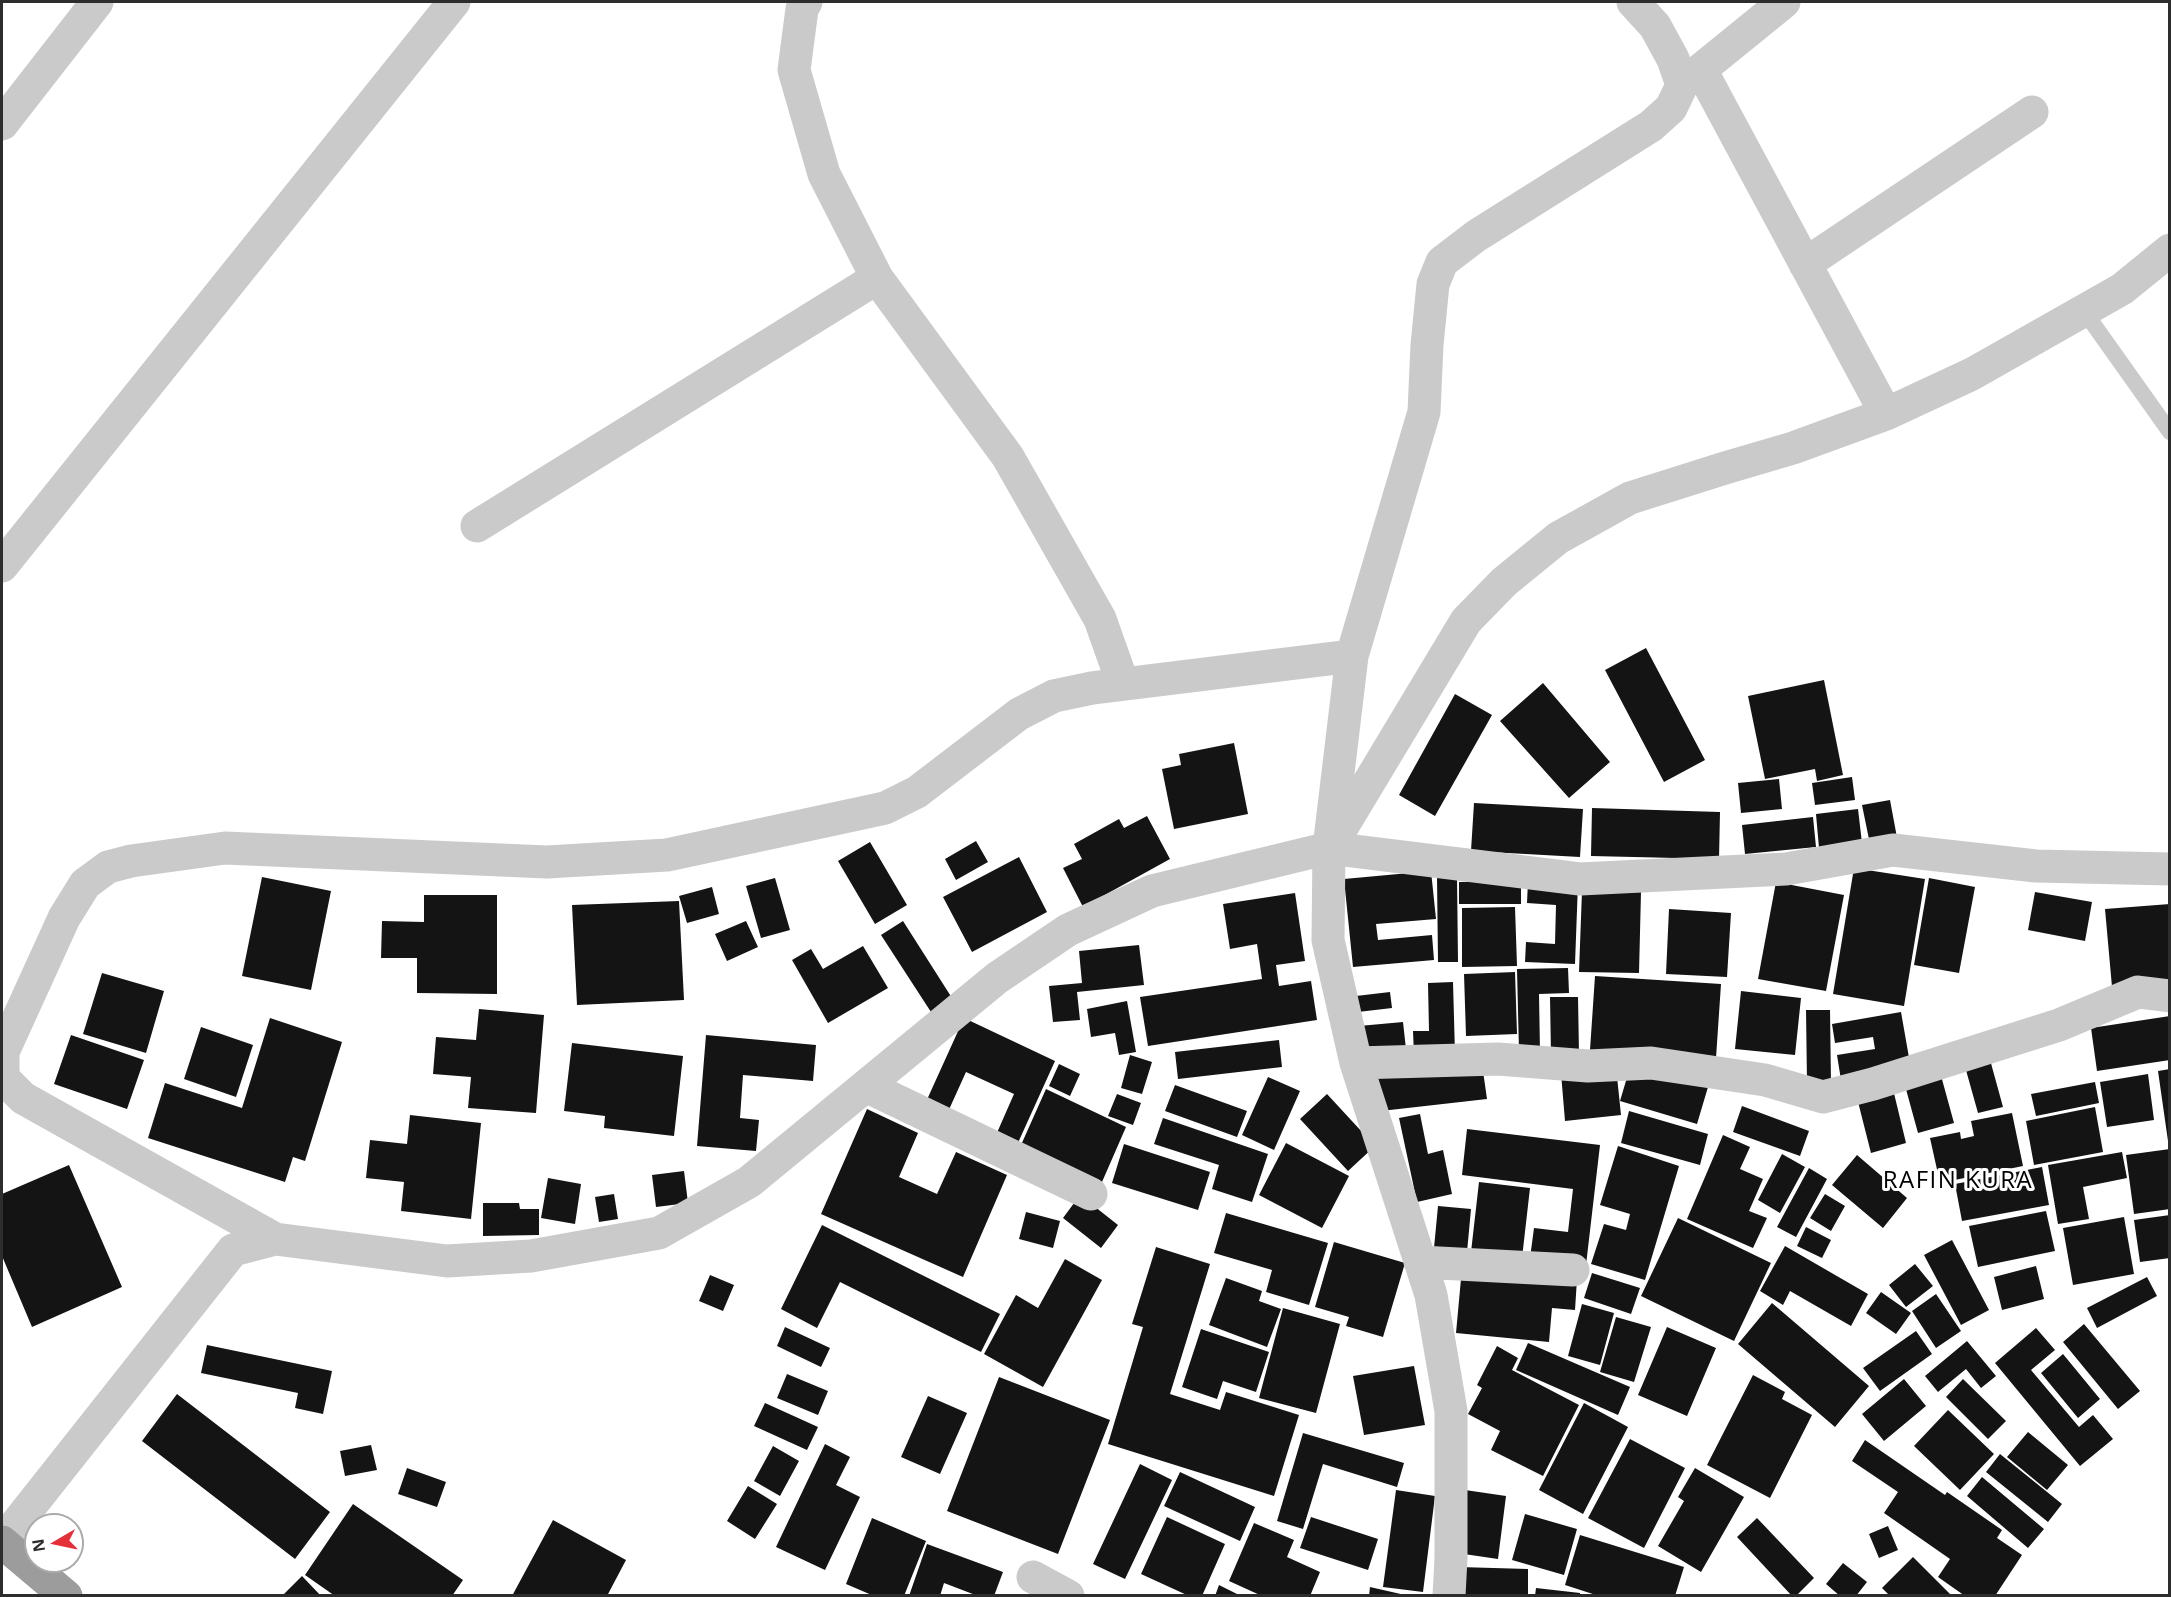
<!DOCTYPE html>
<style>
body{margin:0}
#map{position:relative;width:2171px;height:1597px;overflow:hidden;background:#fff;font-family:"Open Sans",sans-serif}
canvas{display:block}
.frame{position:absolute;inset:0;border:3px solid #2d2d2d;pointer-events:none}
.north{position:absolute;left:24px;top:1513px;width:60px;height:60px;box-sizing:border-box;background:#fff;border:2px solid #ababab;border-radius:50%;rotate:261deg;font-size:16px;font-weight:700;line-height:24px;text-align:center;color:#2d2d2d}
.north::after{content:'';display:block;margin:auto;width:21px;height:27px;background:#e52f39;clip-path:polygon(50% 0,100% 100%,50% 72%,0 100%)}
</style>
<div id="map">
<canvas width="2171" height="1597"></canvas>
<div class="frame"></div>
<div class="north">N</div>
</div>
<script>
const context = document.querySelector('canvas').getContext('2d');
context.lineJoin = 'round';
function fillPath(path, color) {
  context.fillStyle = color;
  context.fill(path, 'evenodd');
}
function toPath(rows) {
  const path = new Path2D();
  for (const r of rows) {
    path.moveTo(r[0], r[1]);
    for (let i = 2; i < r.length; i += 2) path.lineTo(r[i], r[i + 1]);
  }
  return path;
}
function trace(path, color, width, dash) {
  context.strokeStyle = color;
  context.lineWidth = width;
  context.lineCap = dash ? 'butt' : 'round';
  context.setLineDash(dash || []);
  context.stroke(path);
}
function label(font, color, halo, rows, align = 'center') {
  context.font = font + ' "Open Sans",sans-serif';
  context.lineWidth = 6;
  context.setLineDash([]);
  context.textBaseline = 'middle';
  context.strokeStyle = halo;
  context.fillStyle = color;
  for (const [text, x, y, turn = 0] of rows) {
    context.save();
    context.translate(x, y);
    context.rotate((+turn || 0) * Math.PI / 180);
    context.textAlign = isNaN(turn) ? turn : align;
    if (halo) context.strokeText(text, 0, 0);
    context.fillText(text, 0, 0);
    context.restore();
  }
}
const building = toPath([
 [1646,648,1705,760,1664,782,1605,670],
 [1824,680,1843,775,1817,781,1815,769,1765,779,1748,696],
 [1543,683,1610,762,1569,798,1500,721],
 [1455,694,1492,715,1435,816,1399,795],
 [1234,743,1248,814,1174,829,1162,769,1181,765,1179,754],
 [1852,777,1855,800,1815,805,1812,783],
 [1779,779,1782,809,1741,813,1738,783],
 [1890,800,1898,843,1871,849,1862,805],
 [1474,803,1583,809,1580,857,1471,851],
 [1592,808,1720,812,1719,859,1591,856],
 [1858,809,1862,843,1819,848,1816,814],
 [1147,816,1170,859,1083,907,1063,868,1082,859,1074,844,1119,819,1124,828],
 [1813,817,1816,847,1745,854,1742,825],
 [976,841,988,862,956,880,945,859],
 [870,842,907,905,875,924,838,861],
 [1019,857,1047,912,972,952,943,897],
 [1854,868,1925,879,1904,1006,1833,994],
 [1431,871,1436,919,1376,924,1378,940,1432,935,1434,960,1353,967,1344,879],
 [1437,876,1457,876,1458,962,1438,962],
 [262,877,331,891,311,990,242,976],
 [775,878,790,930,761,938,746,886],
 [1929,878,1975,887,1959,973,1914,965],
 [1521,881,1521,904,1459,904,1459,882],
 [1528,881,1578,883,1575,964,1525,962,1526,942,1555,944,1556,905,1527,903],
 [1776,882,1844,895,1826,991,1758,979],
 [712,887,719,914,687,923,679,896],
 [1582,891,1641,892,1639,973,1579,972],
 [2035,892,2092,902,2085,941,2028,930],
 [1295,893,1305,961,1276,965,1279,986,1311,981,1317,1020,1148,1046,1140,997,1262,979,1257,944,1230,949,1223,904],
 [424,895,497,895,497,994,417,993,417,958,381,958,382,921,424,922],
 [679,901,684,1000,577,1005,572,905],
 [2170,904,2170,982,2112,987,2105,909],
 [1515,907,1517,966,1462,967,1462,908],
 [1669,909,1731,913,1727,977,1666,974],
 [746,921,758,947,727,961,715,934],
 [903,921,952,998,931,1012,881,935],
 [1139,945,1144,985,1077,992,1080,1020,1053,1022,1049,986,1082,983,1079,951],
 [863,946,888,988,828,1023,792,960,811,949,823,969],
 [1568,968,1569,993,1539,994,1540,1052,1519,1052,1517,969],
 [1515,972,1517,1034,1466,1036,1464,974],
 [102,973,164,991,146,1053,83,1034],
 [1595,976,1721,984,1716,1058,1590,1050],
 [1453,982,1455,1054,1414,1055,1413,1031,1429,1031,1428,983],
 [1741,991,1801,998,1795,1055,1735,1049],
 [1390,992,1392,1008,1358,1012,1356,996],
 [1550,997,1578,997,1579,1054,1551,1055],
 [1127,1001,1136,1052,1119,1055,1115,1033,1091,1037,1087,1009],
 [479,1009,544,1015,536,1113,468,1108,471,1077,433,1074,436,1037,476,1040],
 [1806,1010,1830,1010,1831,1083,1807,1083],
 [1901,1012,1911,1069,1841,1080,1837,1055,1875,1049,1873,1037,1835,1043,1832,1024],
 [2170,1016,2170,1060,2097,1071,2091,1028],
 [270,1018,342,1042,305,1161,293,1157,285,1182,148,1138,165,1083,242,1108],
 [964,1018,1055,1061,1017,1145,996,1135,1014,1094,966,1072,947,1114,925,1104],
 [1403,1022,1406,1049,1361,1053,1359,1026],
 [201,1027,253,1045,236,1097,184,1079],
 [71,1035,144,1060,127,1109,54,1084],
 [706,1035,816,1045,813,1081,743,1075,740,1118,759,1120,756,1151,697,1146],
 [1279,1040,1282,1067,1178,1079,1175,1052],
 [572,1043,683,1056,674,1136,604,1128,605,1116,564,1111],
 [1130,1055,1152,1062,1142,1094,1121,1088],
 [1989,1056,2003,1107,1978,1113,1964,1063],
 [1059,1064,1080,1074,1070,1096,1049,1086],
 [1482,1064,1487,1099,1381,1111,1377,1075],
 [1631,1064,1708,1087,1697,1124,1620,1101],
 [1616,1067,1621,1115,1565,1121,1561,1073],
 [2170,1069,2170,1141,2168,1141,2158,1071],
 [1940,1072,1954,1123,1918,1133,1904,1082],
 [2148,1074,2154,1120,2107,1127,2100,1082],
 [1268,1077,1300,1091,1274,1150,1242,1135],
 [2095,1082,2099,1103,2036,1116,2031,1094],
 [1175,1085,1247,1111,1237,1137,1165,1111],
 [1892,1085,1906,1143,1871,1153,1856,1094],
 [1046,1089,1126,1127,1102,1182,1021,1145],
 [1117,1094,1141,1103,1133,1125,1108,1116],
 [1327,1094,1375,1146,1348,1171,1300,1119],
 [1742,1106,1809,1131,1800,1156,1733,1132],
 [2095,1107,2103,1152,2034,1165,2026,1121],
 [867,1109,918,1133,899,1177,937,1194,956,1152,1007,1175,963,1277,821,1214],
 [1629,1111,1708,1134,1700,1165,1621,1143],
 [2012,1113,2023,1166,1940,1183,1930,1138,1960,1132,1961,1139,1974,1136,1971,1121],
 [1420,1114,1428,1154,1443,1150,1452,1194,1417,1202,1399,1118],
 [410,1115,481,1123,471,1219,401,1211,404,1182,366,1178,370,1140,407,1144],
 [1163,1118,1268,1154,1252,1202,1212,1189,1219,1165,1154,1144],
 [1467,1129,1600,1145,1586,1265,1530,1258,1534,1228,1568,1232,1573,1189,1462,1175],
 [1723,1135,1750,1147,1740,1169,1763,1179,1749,1211,1767,1218,1753,1248,1687,1219],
 [1286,1143,1349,1176,1322,1228,1259,1195],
 [1124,1144,1210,1172,1198,1210,1112,1183],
 [1618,1146,1679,1166,1645,1280,1591,1264,1604,1224,1626,1230,1630,1214,1600,1205],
 [2170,1149,2170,1209,2134,1214,2126,1155],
 [2122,1152,2127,1178,2083,1187,2089,1219,2058,1224,2048,1165],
 [1782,1154,1805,1167,1780,1213,1758,1200],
 [1857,1155,1907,1198,1883,1228,1832,1185],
 [69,1165,122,1287,32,1327,2,1256,2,1194],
 [2042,1167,2049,1205,1962,1221,1955,1184],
 [1809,1168,1827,1179,1796,1237,1777,1227],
 [684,1171,688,1203,656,1207,652,1175],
 [548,1178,581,1184,575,1224,541,1218],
 [1479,1182,1530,1188,1522,1258,1471,1252],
 [614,1194,618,1219,599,1222,595,1197],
 [1825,1194,1845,1206,1831,1231,1810,1218],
 [1080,1195,1118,1225,1101,1248,1063,1218],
 [483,1203,519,1203,520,1209,539,1209,539,1235,483,1236],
 [1438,1206,1471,1209,1467,1252,1434,1248],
 [2046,1211,2055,1251,1978,1267,1969,1226],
 [1026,1212,1060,1221,1053,1248,1019,1239],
 [1226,1213,1328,1243,1309,1305,1266,1292,1272,1270,1214,1253],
 [2170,1215,2170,1258,2140,1262,2134,1220],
 [2124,1217,2134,1274,2073,1285,2063,1228],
 [1678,1218,1771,1263,1734,1341,1641,1296],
 [822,1225,1000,1314,981,1352,840,1282,817,1328,781,1309],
 [1806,1227,1831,1240,1822,1258,1797,1246],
 [1952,1240,1989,1310,1961,1325,1924,1255],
 [1334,1242,1405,1263,1383,1337,1346,1326,1349,1317,1315,1307],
 [1785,1246,1868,1294,1851,1326,1790,1291,1783,1305,1760,1291],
 [1156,1247,1210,1264,1170,1394,1220,1410,1226,1392,1299,1415,1274,1496,1108,1444,1143,1327,1132,1324],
 [1065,1259,1102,1280,1043,1387,984,1354,1016,1295,1038,1308],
 [1915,1264,1933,1286,1906,1307,1889,1285],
 [2036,1266,2044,1299,2002,1310,1994,1277],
 [1462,1268,1577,1279,1575,1310,1552,1308,1549,1342,1456,1333],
 [1592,1273,1640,1288,1631,1314,1584,1298],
 [710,1275,734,1285,723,1311,699,1301],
 [2147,1277,2157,1296,2097,1328,2087,1308],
 [1226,1278,1262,1291,1259,1301,1281,1309,1267,1347,1209,1325],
 [1881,1292,1911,1313,1896,1334,1866,1313],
 [1936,1294,1961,1331,1936,1348,1912,1311],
 [1772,1303,1869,1386,1835,1427,1738,1344],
 [1582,1304,1614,1313,1600,1365,1568,1356],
 [1283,1308,1340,1324,1316,1413,1259,1398],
 [1616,1317,1651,1327,1634,1382,1600,1372],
 [2084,1324,2140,1391,2118,1409,2063,1342],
 [785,1327,830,1348,821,1367,777,1346],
 [1667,1327,1716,1348,1687,1416,1638,1395],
 [2036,1328,2055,1350,2031,1370,2079,1427,2093,1415,2113,1439,2080,1466,1995,1363],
 [1201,1329,1269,1352,1256,1392,1223,1381,1217,1399,1182,1387],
 [1916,1331,1932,1354,1880,1391,1863,1368],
 [1967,1341,1996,1376,1981,1388,1966,1369,1938,1392,1925,1376],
 [1528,1343,1630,1387,1618,1415,1516,1370],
 [207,1345,332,1371,323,1414,295,1408,298,1393,201,1373],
 [1497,1346,1518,1358,1512,1370,1579,1405,1543,1476,1491,1450,1500,1431,1468,1414,1482,1388,1477,1385],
 [2063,1354,2100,1399,2078,1418,2041,1373],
 [1414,1366,1425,1425,1364,1435,1353,1376],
 [787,1374,828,1391,818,1415,777,1398],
 [1753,1375,1785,1392,1782,1399,1812,1415,1770,1498,1707,1465],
 [999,1377,1110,1420,1058,1554,947,1511],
 [1904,1379,1926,1406,1884,1441,1862,1414],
 [1963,1379,2006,1421,1988,1439,1946,1397],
 [177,1394,330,1512,295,1559,142,1441],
 [928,1396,967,1413,940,1474,901,1457],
 [765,1403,818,1427,807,1450,754,1426],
 [1584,1403,1628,1427,1583,1514,1539,1490],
 [1948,1410,1994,1454,1960,1490,1914,1446],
 [2028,1432,2068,1465,2047,1490,2007,1457],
 [1303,1433,1404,1463,1397,1487,1323,1464,1303,1529,1277,1521],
 [1630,1439,1685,1468,1644,1548,1588,1518],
 [1865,1440,1945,1495,1947,1492,2002,1530,1997,1538,2022,1555,1995,1596,1965,1596,1938,1577,1950,1559,1884,1513,1898,1492,1852,1461],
 [825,1444,850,1457,836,1485,860,1497,825,1570,776,1547],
 [371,1445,377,1470,345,1476,340,1451],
 [773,1446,799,1461,780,1496,754,1481],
 [2000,1454,2062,1504,2048,1522,1986,1472],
 [1140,1464,1172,1480,1125,1579,1093,1564],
 [407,1468,446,1482,437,1507,398,1494],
 [1695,1468,1744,1497,1701,1572,1658,1546,1684,1501,1678,1497],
 [1180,1472,1255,1507,1240,1541,1164,1506],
 [1982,1477,2044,1529,2028,1548,1967,1496],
 [748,1486,777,1504,755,1539,727,1521],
 [1396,1490,1435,1496,1423,1592,1383,1587],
 [1465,1490,1506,1496,1498,1559,1457,1553],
 [353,1504,463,1580,452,1596,335,1596,305,1575],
 [1525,1514,1577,1529,1564,1575,1512,1560],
 [1167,1517,1225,1544,1202,1596,1189,1596,1141,1574],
 [1311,1517,1378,1539,1368,1570,1300,1548],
 [872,1518,926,1541,904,1596,874,1596,846,1584],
 [1757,1518,1814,1578,1796,1596,1792,1596,1737,1537],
 [553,1520,626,1560,607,1596,512,1596],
 [1254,1523,1294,1540,1287,1557,1320,1572,1310,1596,1262,1596,1229,1581],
 [1888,1526,1898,1550,1879,1558,1869,1534],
 [1580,1535,1684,1567,1675,1596,1599,1596,1565,1585],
 [927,1544,1003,1572,994,1596,978,1596,944,1583,940,1596,909,1596],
 [1913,1557,1952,1596,1890,1596,1882,1588],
 [1843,1563,1867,1582,1856,1596,1840,1596,1826,1584],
 [1459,1567,1528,1569,1528,1596,1458,1596],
 [302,1576,321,1596,282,1596],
 [1219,1585,1241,1596,1215,1596],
 [1370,1587,1405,1595,1405,1596,1369,1596],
 [1536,1588,1580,1593,1580,1596,1535,1596]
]);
const service = toPath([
 [2084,311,2170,432]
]);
const minor = toPath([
 [806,2,802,9,794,70,824,174,877,278,1008,457,1100,619,1123,684],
 [1701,70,1886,414],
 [1683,84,1784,2],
 [2,124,97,2],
 [1805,264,2032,112],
 [477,526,877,278],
 [2,566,454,2],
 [1335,839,1466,621,1504,582,1558,538,1630,498,1725,468,1793,448,1886,414,1972,374,2122,289,2170,250],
 [1356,1063,1498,1059,1588,1066,1651,1063,1765,1080,1823,1097,1873,1084,2059,1025,2138,992,2170,996],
 [866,1086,1091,1194],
 [275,1239,23,1098,3,1078,3,1052,64,918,85,884,108,867,131,861,225,848,547,862,667,855,885,808,917,792,1019,714,1054,696,1092,688,1352,656],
 [1420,1262,1573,1270],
 [2,1542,233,1250,275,1239,447,1261,531,1256,659,1233,749,1182,997,978,1068,930,1152,891,1329,848,1580,879,1786,869,1893,850,2036,866,2170,869],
 [1033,1577,1068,1596],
 [1449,1596,1451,1558,1451,1411,1431,1295,1356,1063,1328,940,1329,848,1352,656,1424,412,1427,345,1433,284,1442,262,1476,236,1651,126,1671,108,1682,85,1673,59,1655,26,1633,2]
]);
const trunk = toPath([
 [2,1542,66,1596]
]);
const quarterNames = [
 ["RAFIN KURA",1958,1181]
];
fillPath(building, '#141414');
trace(service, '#cacaca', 16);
trace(minor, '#cacaca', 33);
trace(trunk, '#9c9c9c', 33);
context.letterSpacing = '1.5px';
label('24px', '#000', '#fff', quarterNames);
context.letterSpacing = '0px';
</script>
